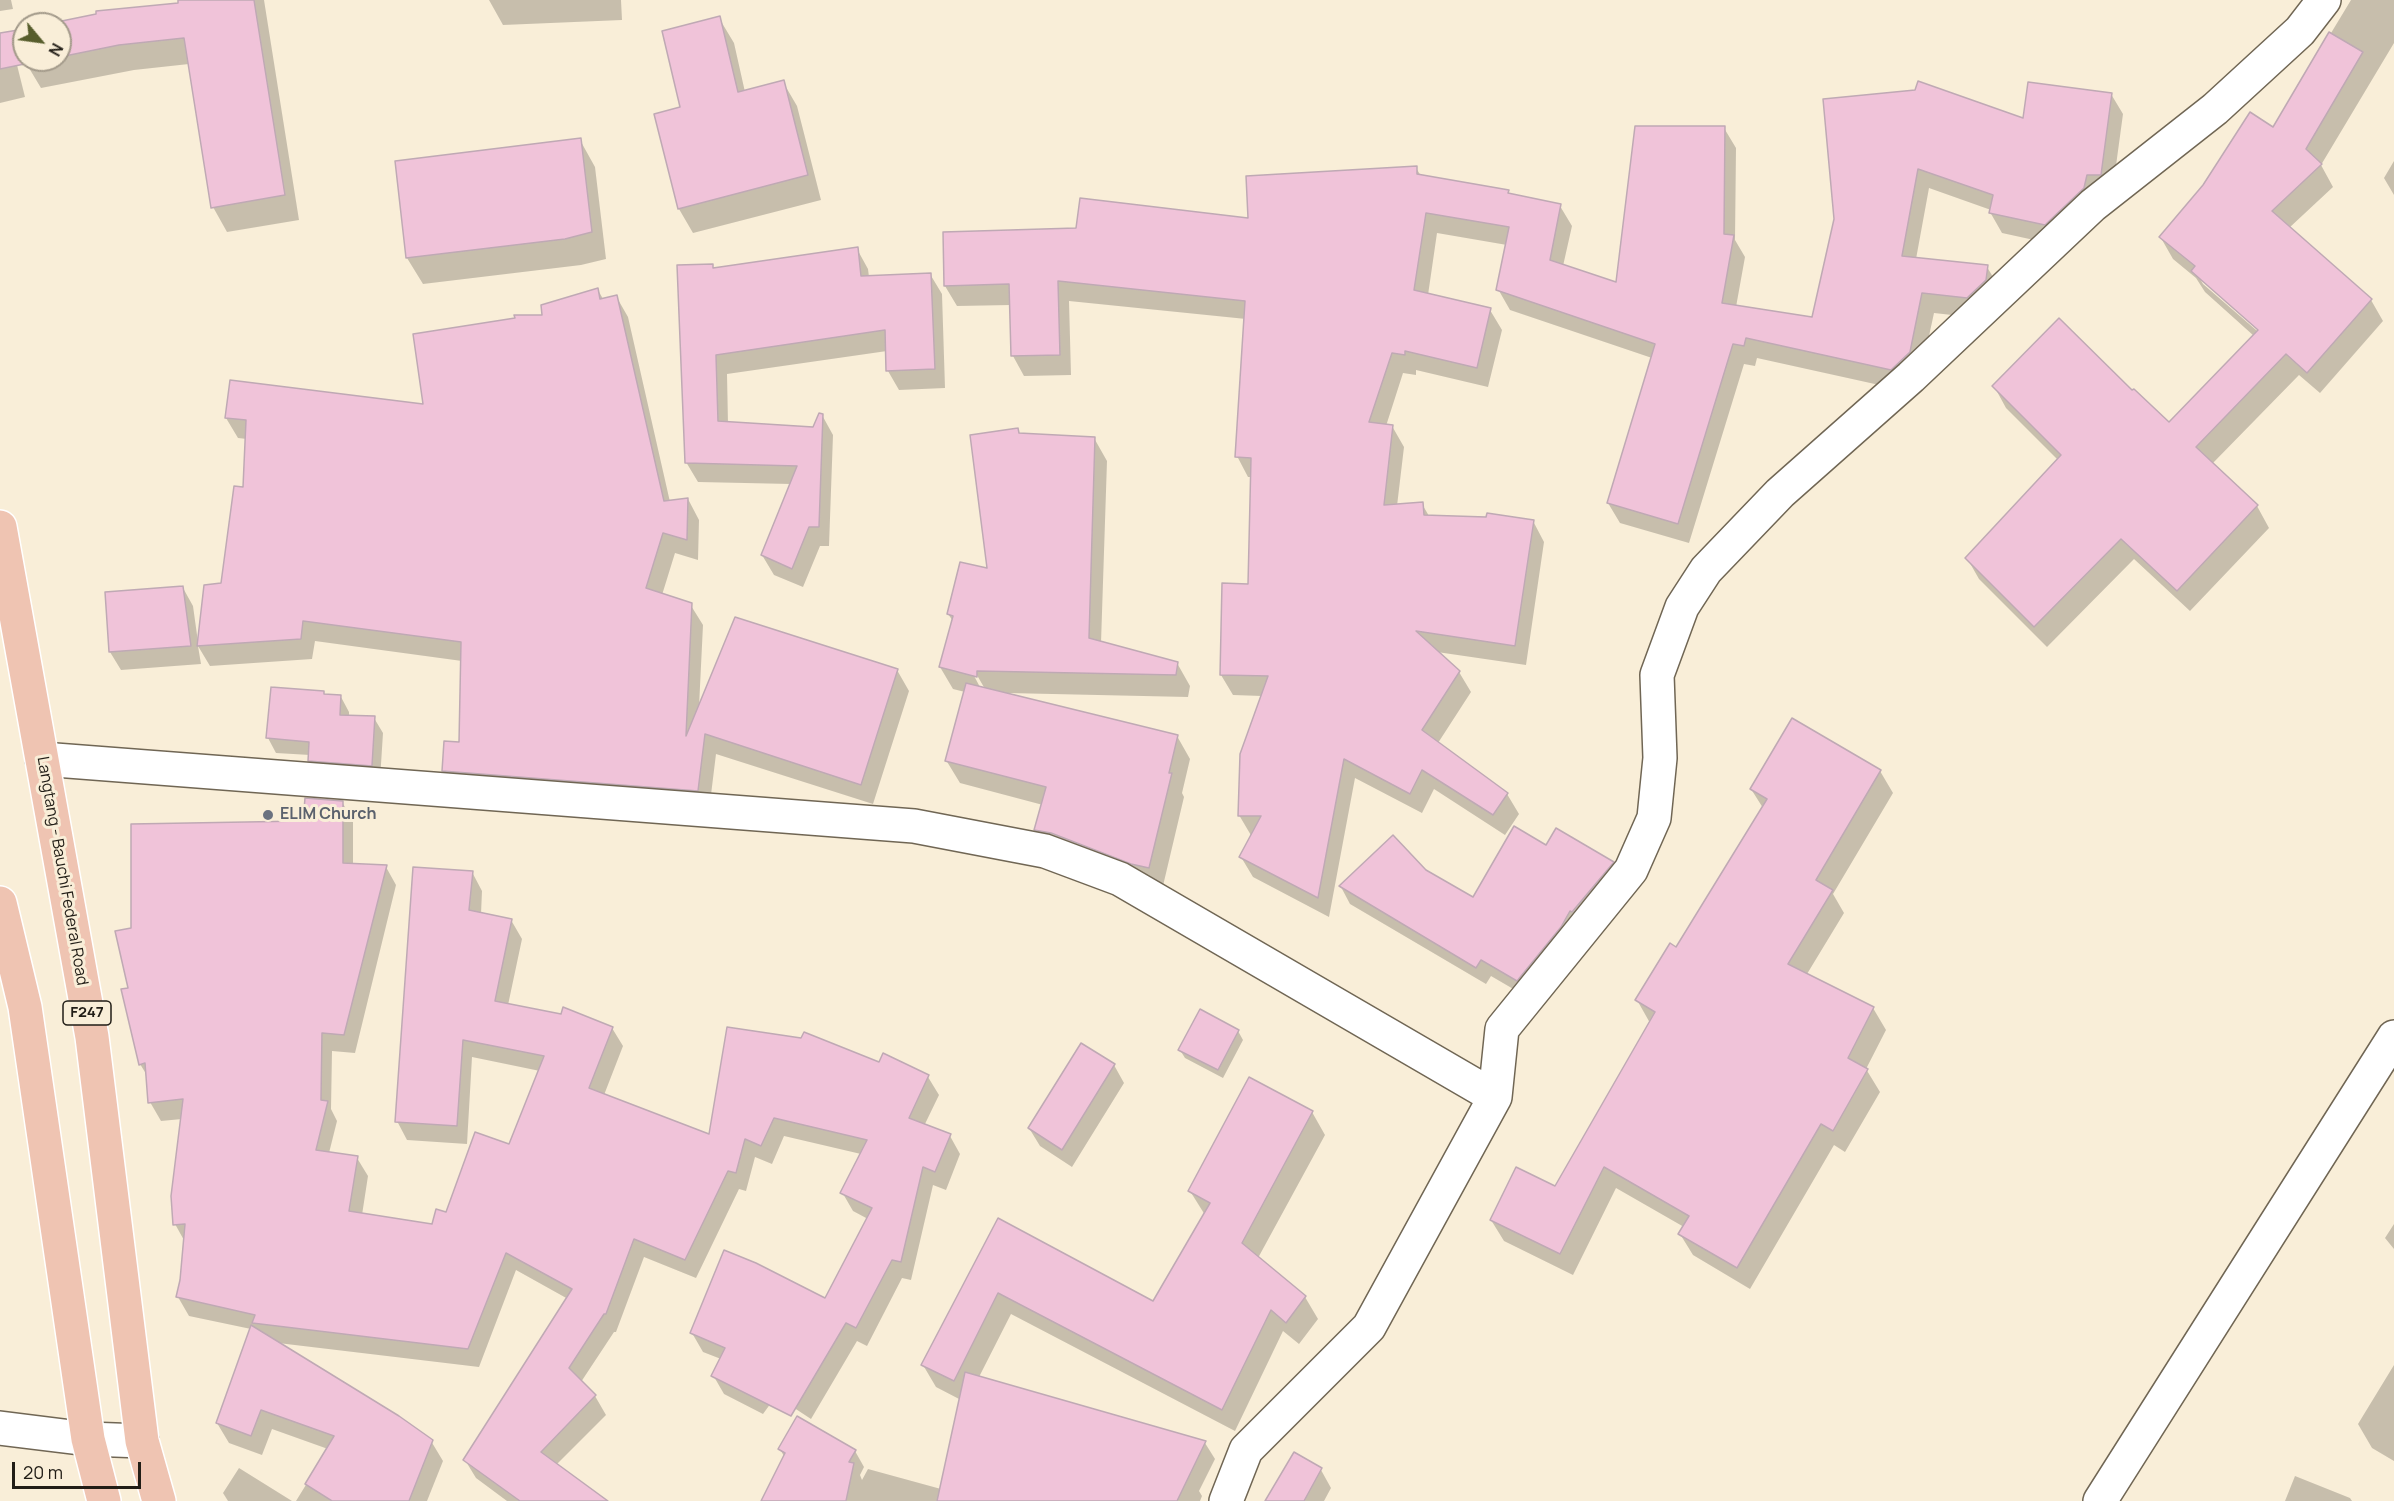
<!DOCTYPE html>
<style>
body{margin:0}
#map{position:relative;width:2394px;height:1501px;overflow:hidden;background:#f9eed8;font-family:Manrope,sans-serif}
canvas{display:block}
.north{position:absolute;left:12px;top:12px;width:60px;height:60px;box-sizing:border-box;background:#f9eed8;border:2px solid #a39a8a;border-radius:50%;rotate:119deg;font-size:16px;font-weight:700;line-height:24px;text-align:center;color:#211d16}
.north::after{content:'';display:block;margin:auto;width:21px;height:27px;background:#575d2c;clip-path:polygon(50% 0,100% 100%,50% 72%,0 100%)}
.scale{position:absolute;left:12px;top:1462px;width:129px;height:27px;box-sizing:border-box;border:3px solid #211d16;border-top:0;padding-left:8px;font-size:18px;line-height:21px;white-space:nowrap;color:#211d16;-webkit-text-stroke:4px #f9eed8;paint-order:stroke}
</style>
<div id="map">
<canvas width="2394" height="1501"></canvas>
<div class="north">N</div>
<div class="scale">20 m</div>
</div>
<script>
const context = document.querySelector('canvas').getContext('2d');
context.lineJoin = 'round';
function fillPath(path, color) {
  context.fillStyle = color;
  context.fill(path, 'evenodd');
}
function toPath(rows) {
  const path = new Path2D();
  for (const r of rows) {
    path.moveTo(r[0], r[1]);
    for (let i = 2; i < r.length; i += 2) path.lineTo(r[i], r[i + 1]);
  }
  return path;
}
function trace(path, color, width, dash) {
  context.strokeStyle = color;
  context.lineWidth = width;
  context.lineCap = dash ? 'butt' : 'round';
  context.setLineDash(dash || []);
  context.stroke(path);
}
function label(font, color, halo, rows, align = 'center') {
  context.font = font + ' Manrope,sans-serif';
  context.lineWidth = 6;
  context.setLineDash([]);
  context.textBaseline = 'middle';
  context.strokeStyle = halo;
  context.fillStyle = color;
  for (const [text, x, y, turn = 0] of rows) {
    context.save();
    context.translate(x, y);
    context.rotate((+turn || 0) * Math.PI / 180);
    context.textAlign = isNaN(turn) ? turn : align;
    if (halo) context.strokeText(text, 0, 0);
    context.fillText(text, 0, 0);
    context.restore();
  }
}
const shadow = toPath([
 [0,0,11,0,13,9,0,11],
 [179,0,264,0,299,220,227,232,213,207,189,64,134,70,41,88,26,63,26,60,60,60,60,24,55,24,180,4],
 [489,0,621,0,622,20,503,25],
 [2351,0,2394,0,2394,43,2321,165,2333,187,2289,228,2371,300,2383,321,2320,393,2299,375,2212,464,2257,506,2269,528,2190,611,2134,559,2047,647,1979,579,1967,558,2058,460,2006,408,1994,386,2132,393,2169,424,2254,336,2205,292,2196,278,2173,259,2161,238,2273,129],
 [2199,277,2265,334,2263,336,2203,284],
 [719,18,734,43,745,92,783,82,797,106,821,200,693,233,679,209,656,115,682,108],
 [0,51,15,57,25,97,0,103],
 [2111,94,2123,114,2112,195,2057,245,2002,233,1990,212,1991,210,1929,188,1916,259,1987,267,1999,287,1979,318,1934,313,1921,373,1902,390,1757,358,1755,366,1744,364,1689,543,1620,523,1608,503,1652,358,1510,310,1498,289,1507,245,1437,233,1428,295,1490,310,1502,330,1488,387,1416,370,1416,375,1403,373,1386,426,1392,426,1404,447,1397,506,1422,504,1429,516,1533,521,1544,542,1526,665,1437,652,1459,672,1471,692,1438,743,1507,794,1519,814,1505,835,1434,789,1422,813,1355,778,1329,917,1253,877,1241,857,1252,837,1239,815,1262,696,1233,695,1221,675,1249,585,1252,477,1248,477,1237,456,1246,319,1069,301,1071,375,1024,376,1013,356,1011,305,957,306,945,286,944,234,1078,229,1250,220,1416,168,1421,176,1508,191,1510,195,1560,206,1572,226,1563,266,1617,284,1724,128,1736,148,1735,240,1745,257,1736,307,1813,319,1835,219,1825,100,2024,120],
 [580,140,595,167,606,259,581,265,423,284,407,258],
 [2394,161,2394,195,2384,178],
 [857,249,868,269,869,277,930,274,942,294,945,388,899,390,888,371,887,351,727,374,728,424,814,429,822,415,833,435,829,546,820,546,803,587,774,575,762,555,791,484,698,482,686,462,712,265,715,270],
 [598,290,603,299,616,296,628,317,670,502,688,499,699,520,698,560,675,553,662,595,690,604,703,625,699,707,897,670,909,691,873,804,716,754,709,811,455,791,443,771,460,744,462,661,315,641,312,659,210,666,198,646,201,664,121,670,110,652,106,593,183,588,193,606,198,642,222,585,244,489,247,439,238,438,226,418,425,406,544,316],
 [1018,430,1020,435,1094,438,1107,461,1101,643,1177,663,1190,686,1188,697,1007,693,1177,736,1190,759,1182,793,1184,797,1162,890,1049,852,1036,830,1043,805,960,783,946,760,965,692,953,689,940,667,953,621,948,614,988,570],
 [974,670,985,689,981,689,972,672],
 [325,695,341,697,349,712,349,717,374,718,383,733,380,780,318,775,309,760,310,755,276,753,268,738],
 [1880,771,1893,793,1833,894,1844,913,1807,974,1873,1008,1886,1030,1866,1069,1880,1092,1845,1152,1834,1145,1750,1289,1693,1255,1680,1234,1684,1227,1616,1188,1573,1275,1504,1241,1491,1220,1556,1188,1650,1023,1637,1000,1677,949,1763,808,1751,789],
 [342,802,353,821,353,865,386,867,396,885,355,1053,332,1051,331,1109,337,1121,329,1153,357,1158,368,1176,362,1215,433,1226,510,1146,540,1071,472,1057,467,1144,407,1140,397,1121,472,872,482,891,481,914,511,920,522,939,508,1005,612,1028,623,1046,604,1095,710,1136,880,1064,928,1077,939,1095,924,1126,950,1136,960,1154,946,1190,933,1185,911,1280,902,1278,867,1346,857,1341,811,1419,776,1396,763,1414,724,1394,713,1375,721,1359,703,1352,692,1333,826,1300,868,1219,853,1211,842,1192,861,1154,784,1136,772,1164,755,1157,746,1191,739,1189,696,1278,644,1257,616,1332,614,1332,581,1382,595,1396,606,1415,556,1465,605,1501,507,1501,476,1478,465,1460,568,1299,516,1270,479,1367,278,1343,431,1441,443,1461,427,1501,296,1501,328,1449,272,1429,262,1455,229,1443,217,1423,251,1329,189,1316,178,1297,185,1242,175,1224,182,1119,161,1121,150,1102,148,1077,140,1064,130,989,133,929,304,823],
 [1546,847,1612,863,1622,880,1527,997,1491,976,1486,984,1350,904,1341,887,1425,871,1474,900],
 [1238,1031,1243,1040,1223,1078,1185,1058,1180,1050],
 [1114,1065,1124,1083,1072,1167,1040,1146,1029,1128],
 [1312,1112,1325,1135,1258,1258,1305,1297,1318,1319,1299,1344,1283,1331,1235,1431,1011,1314,979,1377,1205,1443,1215,1459,1199,1491,1202,1496,1200,1501,763,1501,785,1458,780,1449,855,1451,864,1467,860,1475,862,1480,868,1469,941,1489,961,1400,936,1387,923,1365,999,1220,1154,1303,1205,1215,1190,1191],
 [2394,1224,2394,1249,2385,1238],
 [2394,1365,2394,1461,2372,1448,2358,1424],
 [239,1468,292,1501,228,1501,223,1493],
 [1321,1470,1331,1488,1324,1501,1267,1501],
 [2295,1476,2350,1498,2352,1501,2285,1501]
]);
const building = toPath([
 [178,0,254,0,285,195,211,208,184,38,119,45,60,57,60,24,47,24,96,14,96,11,178,3,178,0],
 [720,16,738,92,784,80,808,175,678,209,654,114,680,107,662,31,720,16],
 [24,29,24,60,44,60,0,69,0,33,24,29],
 [2329,32,2363,52,2306,149,2322,164,2272,211,2372,299,2307,373,2286,354,2196,447,2258,505,2177,591,2121,539,2034,627,1965,558,2061,455,1992,386,2059,318,2132,390,2134,389,2169,422,2258,330,2191,271,2195,266,2159,237,2203,185,2250,112,2273,127,2329,32],
 [1918,81,2023,118,2028,82,2112,93,2101,175,2087,175,2084,188,2045,225,1989,213,1993,195,1918,169,1902,256,1988,265,1986,280,1967,298,1922,293,1910,352,1891,370,1746,338,1744,346,1733,344,1678,524,1607,503,1655,344,1496,290,1509,227,1426,213,1414,290,1491,308,1477,368,1405,351,1405,355,1392,353,1369,422,1393,425,1384,505,1423,502,1424,515,1486,517,1487,513,1534,520,1515,646,1416,631,1460,671,1422,730,1508,793,1493,815,1422,770,1410,794,1344,759,1318,898,1239,857,1261,816,1238,816,1240,754,1268,676,1220,675,1222,583,1248,584,1251,458,1235,457,1245,301,1058,281,1060,355,1011,356,1009,284,944,286,943,232,1076,228,1080,198,1248,218,1246,176,1417,166,1417,174,1509,190,1508,193,1561,204,1550,260,1616,282,1635,126,1725,126,1724,234,1734,235,1722,303,1812,317,1834,219,1823,99,1915,90,1918,81],
 [581,138,592,232,565,239,406,258,395,161,581,138],
 [858,247,861,276,931,273,935,369,886,371,885,330,716,355,718,421,813,427,819,413,823,414,819,527,809,527,792,569,761,555,797,466,685,463,677,265,713,264,713,268,858,247],
 [598,288,600,299,617,295,664,501,688,498,687,540,663,533,646,588,692,603,686,736,735,617,898,669,861,785,705,734,698,791,442,771,444,741,459,742,461,642,303,621,301,639,197,646,204,585,221,583,234,486,243,487,246,420,225,418,230,380,423,404,413,334,515,318,514,315,542,315,541,305,598,288],
 [1018,428,1019,433,1095,437,1089,638,1178,662,1176,675,977,671,977,677,939,667,953,616,947,614,960,562,987,568,970,435,1018,428],
 [183,586,191,646,109,652,105,592,183,586],
 [966,683,1178,735,1169,773,1172,773,1149,868,1131,864,1051,833,1034,830,1046,787,945,761,966,683],
 [271,687,324,691,324,694,341,695,340,715,375,716,372,766,308,761,309,742,266,738,271,687],
 [1792,718,1881,770,1816,880,1833,890,1788,964,1874,1007,1848,1058,1868,1069,1833,1131,1821,1124,1737,1268,1678,1234,1689,1216,1604,1167,1560,1254,1490,1220,1516,1167,1555,1186,1655,1012,1635,1000,1670,943,1676,947,1767,799,1750,789,1792,718],
 [305,798,343,801,343,863,387,865,344,1035,322,1033,321,1100,328,1101,316,1150,358,1156,349,1211,432,1224,436,1209,446,1212,475,1132,509,1144,544,1056,463,1040,457,1126,395,1122,413,867,473,871,469,910,512,919,495,1001,561,1014,563,1007,613,1027,589,1088,709,1134,727,1027,801,1038,804,1032,879,1062,883,1053,929,1075,909,1118,951,1134,935,1172,923,1167,901,1262,892,1260,856,1328,846,1323,791,1416,711,1376,725,1348,690,1333,724,1250,756,1263,825,1298,872,1208,840,1193,867,1140,774,1118,761,1146,745,1139,736,1173,728,1171,685,1260,634,1239,606,1314,604,1314,569,1368,596,1395,541,1452,608,1501,520,1501,463,1460,572,1289,506,1253,468,1349,252,1323,255,1315,176,1297,180,1280,185,1224,173,1225,171,1196,183,1099,148,1103,145,1063,139,1065,121,989,128,988,115,931,131,928,131,824,303,821,305,798],
 [1514,826,1546,845,1556,828,1614,862,1572,912,1570,911,1561,927,1517,981,1481,960,1476,968,1339,886,1393,835,1426,870,1473,897,1514,826],
 [1200,1009,1239,1030,1218,1070,1178,1050,1200,1009],
 [1081,1043,1115,1064,1062,1150,1028,1128,1081,1043],
 [1249,1077,1313,1111,1242,1243,1306,1296,1286,1323,1271,1310,1222,1410,998,1293,954,1381,921,1365,998,1218,1153,1301,1210,1203,1188,1191,1249,1077],
 [251,1325,399,1416,433,1440,409,1501,332,1501,305,1484,334,1436,261,1410,251,1436,216,1423,251,1325],
 [965,1372,1206,1441,1177,1501,937,1501,965,1372],
 [797,1416,856,1450,849,1462,854,1463,846,1501,761,1501,785,1453,778,1449,797,1416],
 [1294,1452,1322,1468,1304,1501,1265,1501,1294,1452]
]);
const minor = toPath([
 [42,759,914,826,1045,851,1120,879,1495,1097],
 [0,1428,88,1439,142,1441],
 [1226,1501,1246,1450,1369,1327,1495,1097,1502,1029,1631,870,1654,818,1660,758,1657,675,1682,607,1706,570,1780,493,1911,377,2093,205,2215,109,2300,31,2324,0],
 [2100,1501,2394,1037]
]);
const primary = toPath([
 [0,527,92,1037,142,1441,159,1501],
 [0,903,25,1007,88,1439,104,1501]
]);
const markers = [
 [268,815,6,"#6b7280"]
];
const shields = [
 [87,1013,48]
];
const shieldNames = [
 ["F247",87,1013]
];
const worshipNames = [
 ["ELIM Church",280,815]
];
const streetNames = [
 ["Langtang - Bauchi Federal Road",62,871,80]
];
fillPath(shadow, '#0003');
fillPath(building, '#f0c3d9');
trace(building, '#bfa9b4', 1.5);
trace(minor, '#706654', 36);
trace(primary, '#fff', 36);
trace(minor, '#fff', 33);
trace(primary, '#efc4b2', 33);
for (const [x, y, r, color] of markers) {
  const dot = new Path2D();
  dot.arc(x, y, r, 0, 2 * Math.PI);
  context.fillStyle = color;
  context.fill(dot);
  trace(dot, '#f9eed8', 2);
}
for (const [x, y, w] of shields) {
  const box = new Path2D();
  box.roundRect(x - w / 2, y - 12, w, 24, 4.5);
  context.fillStyle = '#f9eed8';
  context.fill(box);
  trace(box, '#211d16', 1.5);
}
label('bold 15px', '#211d16', null, shieldNames);
label('bold 16px', '#5b616d', '#f9eed8', worshipNames, 'left');
label('16px', '#211d16', '#f9eed8', streetNames);
</script>
